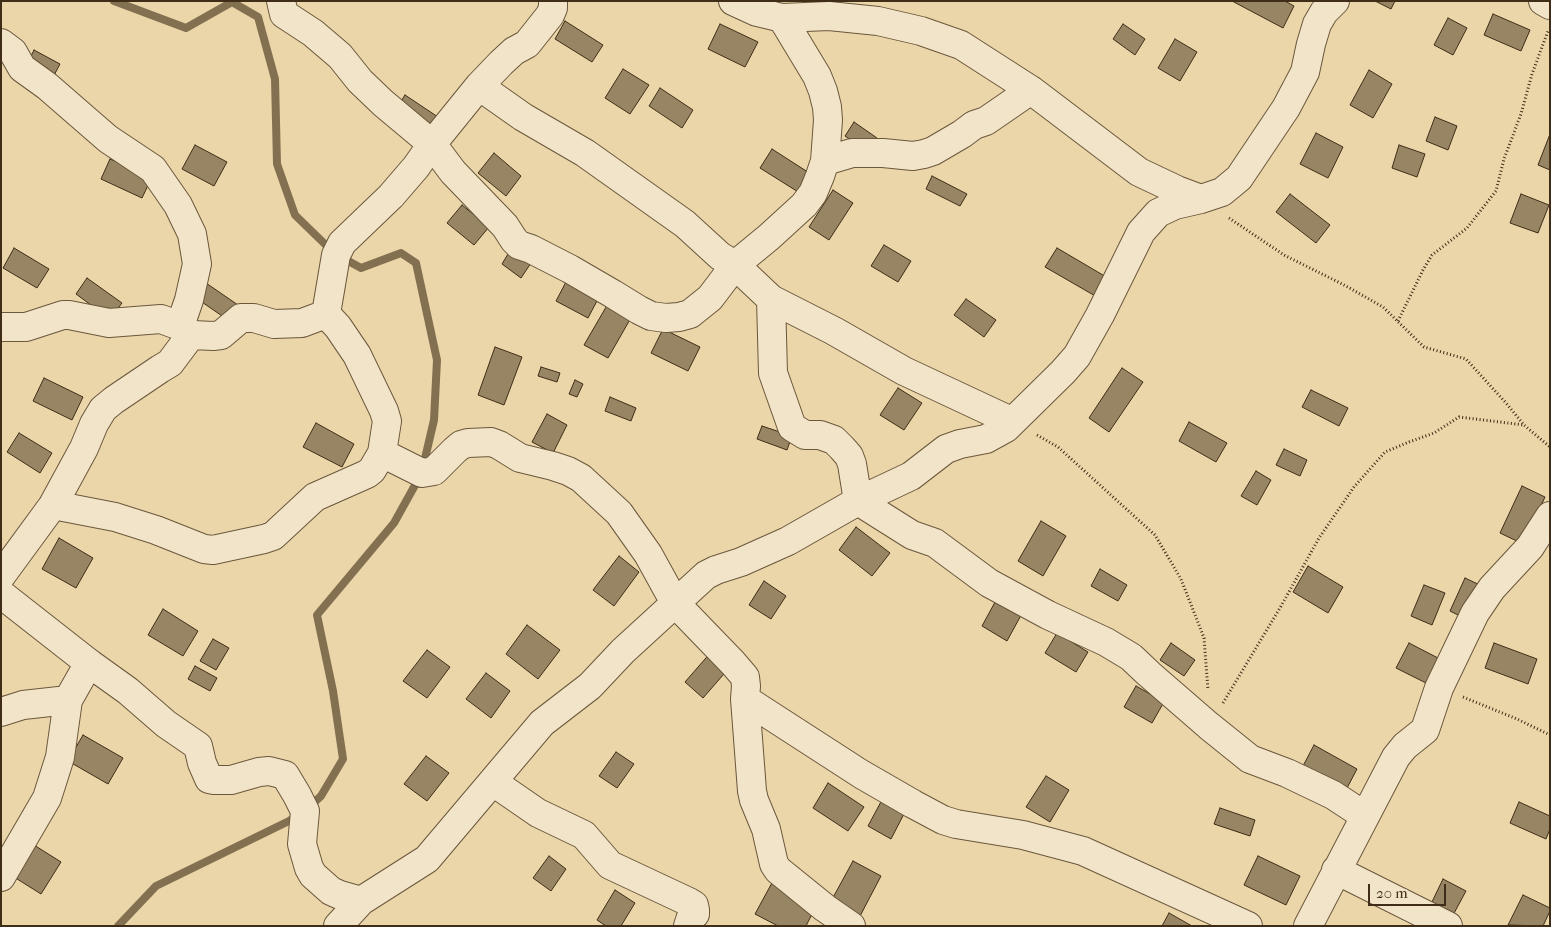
<!DOCTYPE html>
<style>
body{margin:0}
#map{position:relative;width:1551px;height:927px;overflow:hidden;background:#ebd6aa;font-family:"IM FELL French Canon",serif}
canvas{display:block}
.frame{position:absolute;inset:0;border:2px solid #3f2d17;pointer-events:none}
.scale{position:absolute;left:1368px;top:884px;width:78px;height:22px;box-sizing:border-box;border:2px solid #3f2d17;border-top:0;padding-left:6px;font-size:15px;line-height:18px;white-space:nowrap;color:#3f2d17;-webkit-text-stroke:4px #f2e4c8;paint-order:stroke}
</style>
<div id="map">
<canvas width="1551" height="927"></canvas>
<div class="frame"></div>
<div class="scale">20 m</div>
</div>
<script>
const context = document.querySelector('canvas').getContext('2d');
context.lineJoin = 'round';
function toPath(rows) {
  const path = new Path2D();
  for (const r of rows) {
    path.moveTo(r[0], r[1]);
    for (let i = 2; i < r.length; i += 2) path.lineTo(r[i], r[i + 1]);
  }
  return path;
}
function trace(path, color, width, dash) {
  context.strokeStyle = color;
  context.lineWidth = width;
  context.lineCap = dash ? 'butt' : 'round';
  context.setLineDash(dash || []);
  context.stroke(path);
}
function fillPath(path, color) {
  context.fillStyle = color;
  context.fill(path, 'evenodd');
}
const stream = toPath([
 [114,1,186,28,232,2,258,17,275,79,277,164,295,215,332,251],
 [341,257,361,268,401,253,416,263,437,360,434,420,423,467],
 [309,807,321,796,343,759,333,691,317,615,394,523,419,478],
 [118,926,156,886,289,821,298,815]
]);
const building = toPath([
 [1232,1,1285,1,1294,6,1283,28,1232,1],
 [1375,1,1395,1,1391,9,1375,1],
 [1493,14,1530,30,1521,51,1484,35,1493,14],
 [1448,18,1467,28,1453,55,1434,45,1448,18],
 [565,21,603,45,592,62,555,39,565,21],
 [720,24,758,42,745,67,708,49,720,24],
 [1123,24,1145,39,1135,55,1113,39,1123,24],
 [1175,39,1197,52,1180,81,1158,68,1175,39],
 [34,50,60,64,51,81,25,68,34,50],
 [623,69,649,85,630,114,605,98,623,69],
 [1369,70,1392,84,1373,118,1350,105,1369,70],
 [660,88,693,110,682,128,649,106,660,88],
 [405,95,438,117,429,132,396,109,405,95],
 [1435,117,1457,126,1448,150,1426,141,1435,117],
 [854,122,877,138,868,152,845,136,854,122],
 [1316,133,1343,147,1328,178,1300,164,1316,133],
 [1550,134,1550,170,1538,165,1550,134],
 [195,145,227,162,214,186,182,169,195,145],
 [1399,145,1425,154,1417,177,1392,168,1399,145],
 [772,149,814,176,803,195,760,168,772,149],
 [494,153,521,176,506,196,478,173,494,153],
 [110,159,152,177,142,198,101,179,110,159],
 [932,176,967,194,960,206,926,189,932,176],
 [833,190,853,203,829,240,809,227,833,190],
 [1290,194,1330,225,1316,243,1276,212,1290,194],
 [1521,194,1549,205,1538,233,1510,223,1521,194],
 [462,205,489,227,474,245,447,223,462,205],
 [884,245,911,261,898,282,871,266,884,245],
 [14,248,49,269,37,288,3,268,14,248],
 [1057,248,1108,278,1097,297,1045,267,1057,248],
 [511,249,531,263,521,278,502,264,511,249],
 [87,278,122,303,110,319,76,294,87,278],
 [566,282,598,299,588,318,556,301,566,282],
 [206,283,238,305,228,320,196,298,206,283],
 [966,299,996,320,984,337,954,315,966,299],
 [609,302,632,316,608,358,584,345,609,302],
 [663,329,700,347,688,371,651,353,663,329],
 [495,347,522,357,504,405,478,395,495,347],
 [541,367,560,373,557,382,538,376,541,367],
 [1122,368,1143,382,1109,432,1089,418,1122,368],
 [44,378,83,397,72,420,33,401,44,378],
 [575,380,583,384,577,397,569,394,575,380],
 [898,388,922,403,904,430,880,415,898,388],
 [1311,390,1348,408,1339,426,1302,407,1311,390],
 [610,397,636,408,631,421,605,411,610,397],
 [547,414,567,425,553,453,532,442,547,414],
 [1189,422,1227,443,1216,462,1179,441,1189,422],
 [316,423,354,444,342,467,303,447,316,423],
 [762,426,792,436,787,450,757,439,762,426],
 [19,433,52,453,40,473,7,452,19,433],
 [1284,449,1307,460,1300,476,1276,465,1284,449],
 [1256,471,1271,480,1257,505,1241,496,1256,471],
 [1522,486,1545,497,1523,544,1500,533,1522,486],
 [1041,521,1066,536,1043,576,1018,561,1041,521],
 [856,527,890,553,872,576,839,550,856,527],
 [59,538,93,558,76,588,42,569,59,538],
 [619,556,639,572,614,606,593,590,619,556],
 [1308,566,1343,587,1328,613,1293,592,1308,566],
 [1100,569,1127,585,1118,601,1091,586,1100,569],
 [1465,578,1482,586,1466,619,1450,611,1465,578],
 [764,581,786,596,771,619,749,605,764,581],
 [1424,585,1445,593,1432,625,1411,616,1424,585],
 [1000,593,1025,608,1007,641,982,626,1000,593],
 [163,609,198,631,183,656,148,635,163,609],
 [527,625,560,650,538,679,506,654,527,625],
 [1057,633,1088,652,1076,672,1045,653,1057,633],
 [213,639,229,648,216,670,200,661,213,639],
 [1171,643,1195,660,1184,676,1160,660,1171,643],
 [1409,643,1438,658,1426,683,1396,668,1409,643],
 [1494,643,1537,659,1528,684,1485,668,1494,643],
 [427,650,450,667,427,698,403,681,427,650],
 [712,651,730,667,703,698,685,682,712,651],
 [195,666,217,678,210,691,188,679,195,666],
 [486,673,510,691,491,718,466,699,486,673],
 [1136,686,1164,702,1152,723,1124,707,1136,686],
 [83,735,123,758,108,784,68,761,83,735],
 [1314,745,1357,769,1346,790,1303,766,1314,745],
 [616,752,634,764,617,788,599,776,616,752],
 [426,756,449,773,427,801,404,784,426,756],
 [1046,776,1069,790,1050,822,1026,807,1046,776],
 [828,783,864,807,848,831,813,808,828,783],
 [883,798,906,810,891,839,868,826,883,798],
 [1519,802,1550,816,1550,829,1546,839,1510,823,1519,802],
 [1220,808,1255,820,1250,836,1214,824,1220,808],
 [34,845,61,862,41,894,14,877,34,845],
 [549,856,566,869,551,891,533,878,549,856],
 [1258,856,1300,876,1286,905,1244,885,1258,856],
 [853,861,881,876,859,918,830,903,853,861],
 [1443,879,1466,891,1452,917,1430,906,1443,879],
 [773,881,817,904,806,926,778,926,755,914,773,881],
 [615,890,635,903,621,926,606,926,597,920,615,890],
 [1523,895,1550,908,1550,911,1543,926,1508,925,1523,895],
 [1169,913,1192,926,1162,926,1169,913]
]);
const path = toPath([
 [1229,218,1284,255,1346,286,1383,307,1424,347,1466,359,1506,403,1524,425,1550,447],
 [1398,321,1423,270,1432,255,1467,228,1496,191,1504,159,1521,114,1532,74,1548,31],
 [1037,435,1058,447,1155,535,1181,579,1204,638,1208,690],
 [1463,697,1517,719,1550,735],
 [1223,703,1280,608,1319,538,1354,487,1385,452,1409,442,1434,433,1459,417,1524,425]
]);
const minor = toPath([
 [281,1,284,14,313,33,340,56,360,81,383,103,432,144,453,172,505,226,514,240,519,245,531,249,570,269,613,294,639,310,651,316,666,318,679,317,690,314,710,298,735,265,769,237,804,205,813,193,820,176,825,161,828,120,827,107,823,91,817,76,782,18],
 [733,1,757,12,782,18,829,16,878,21,921,31,961,45,1031,90,1139,172,1177,190,1201,199],
 [1543,1,1550,5],
 [1,43,13,52,22,68,47,86,108,139,153,169,178,205,192,234,197,264,189,300,180,326],
 [479,86,523,117,585,153,685,224,720,256,735,265,771,299,773,373,792,427,805,435,820,435,834,440,842,448,849,456,852,464,858,501,912,535,935,543,989,583,1048,615,1106,642,1131,657,1149,674,1209,726,1250,759,1287,773,1333,795,1365,816],
 [825,161,852,153,883,153,913,156,924,154,933,151,962,134,974,125,986,121,1031,90],
 [771,299,834,331,904,371,1011,421],
 [1,327,26,327,63,315,69,315,109,323,161,319,180,326,193,335],
 [382,453,422,473,434,471,455,450,461,445,468,443,491,442,499,445,520,458,553,466,568,471,581,478,619,513,648,554,675,603,733,663,745,677,746,686,745,699,861,774,913,804,943,820,956,824,1023,835,1083,851,1248,926],
 [53,505,115,517,156,530,204,549,213,550,264,539,273,536,315,497,367,474,372,470,382,453,387,421,384,411,357,355,338,327,326,314,336,255,342,243,391,196,416,167,432,144,479,86,501,63,514,51,527,44,550,15,553,8,553,1],
 [1,576,53,505,84,448,94,424,103,409,114,400,160,369,170,363,188,339,193,335,213,336,221,335,241,318,254,318,274,324,302,323,326,314],
 [1,594,89,663,128,691,166,724,198,746,202,763,209,779,214,780,231,780,259,772,269,771,285,775,297,795,305,811,302,844,309,868,313,875,331,891,340,895,361,901],
 [745,699,752,791,754,800,766,829,774,864,778,870,825,908,851,926],
 [1,712,23,705,68,700,89,663],
 [493,782,538,813,584,835,610,865,689,902,694,905,695,910,695,914,691,917,688,926],
 [1336,870,1448,926],
 [1,877,47,798,60,757,68,700],
 [338,926,361,901,427,859,542,723,590,686,623,651,706,575,716,570,741,562,788,541,858,501,911,476,946,449,960,444,986,439,1006,428,1063,372,1077,356,1100,315,1141,232,1158,213,1175,205,1201,199,1222,192,1239,178,1286,108,1305,72,1311,44,1317,24,1324,12,1335,1],
 [1308,926,1396,757,1405,746,1425,730,1439,688,1475,613,1492,588,1530,547,1550,516]
]);
trace(stream, '#837051', 8);
fillPath(building, '#988563');
trace(building, '#3f2d17', 1);
trace(minor, '#6a573c', 30);
trace(path, '#3f2d17', 3, [1, 2.5]);
trace(minor, '#f2e4c8', 28);
</script>
